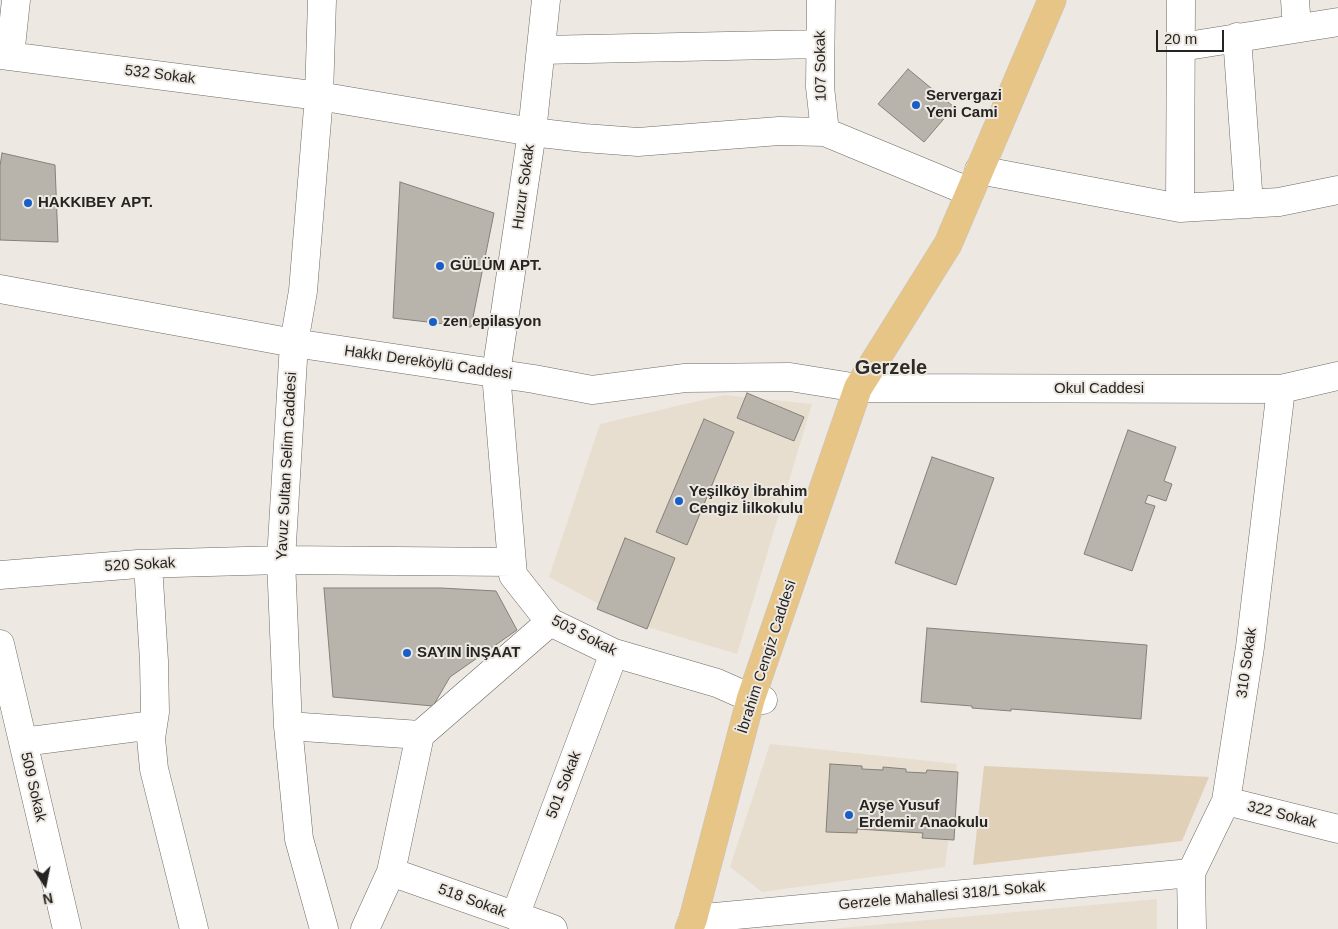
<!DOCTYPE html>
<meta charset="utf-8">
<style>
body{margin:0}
#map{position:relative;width:1338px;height:929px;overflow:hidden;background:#ede8e1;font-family:Arial,sans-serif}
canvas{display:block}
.north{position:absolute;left:20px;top:859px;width:50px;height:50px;-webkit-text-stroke:4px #ede8e1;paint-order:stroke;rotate:169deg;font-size:14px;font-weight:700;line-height:20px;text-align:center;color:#262422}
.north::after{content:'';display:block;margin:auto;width:18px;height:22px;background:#262422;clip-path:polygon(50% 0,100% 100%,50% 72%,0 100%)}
.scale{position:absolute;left:1156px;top:30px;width:68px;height:22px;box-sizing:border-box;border:2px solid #262422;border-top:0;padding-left:6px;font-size:15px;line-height:18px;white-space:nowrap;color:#262422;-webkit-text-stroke:4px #ede8e1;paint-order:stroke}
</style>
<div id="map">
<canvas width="1338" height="929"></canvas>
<div class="north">N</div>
<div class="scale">20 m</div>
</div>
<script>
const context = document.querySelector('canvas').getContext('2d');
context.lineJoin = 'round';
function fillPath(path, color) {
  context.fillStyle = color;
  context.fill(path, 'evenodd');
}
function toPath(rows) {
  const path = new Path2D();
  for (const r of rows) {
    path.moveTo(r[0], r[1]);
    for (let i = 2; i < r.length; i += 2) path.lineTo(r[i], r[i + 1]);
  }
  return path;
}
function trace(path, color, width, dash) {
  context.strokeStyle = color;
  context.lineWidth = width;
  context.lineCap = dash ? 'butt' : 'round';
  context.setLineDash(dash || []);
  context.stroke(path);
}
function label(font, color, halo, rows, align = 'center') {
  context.font = font + ' Arial,sans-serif';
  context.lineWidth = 4;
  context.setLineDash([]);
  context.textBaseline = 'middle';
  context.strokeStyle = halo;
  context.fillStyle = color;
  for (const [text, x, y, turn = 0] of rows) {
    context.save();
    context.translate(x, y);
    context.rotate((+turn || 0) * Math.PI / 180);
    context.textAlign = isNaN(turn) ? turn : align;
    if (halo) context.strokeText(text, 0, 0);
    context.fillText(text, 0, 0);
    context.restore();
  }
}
const built = toPath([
 [724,395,812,404,737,654,634,623,549,577,600,424],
 [770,744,957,764,945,867,762,892,730,867],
 [1157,899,1157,929,831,929]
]);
const green = toPath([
 [984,766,1209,777,1182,841,973,865]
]);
const building = toPath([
 [908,69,954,107,924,142,878,104,908,69],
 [2,153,55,165,58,242,0,240,0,166,2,153],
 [400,182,494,213,471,327,393,318,400,182],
 [747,393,804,417,794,441,737,418,747,393],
 [704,419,734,432,687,545,656,532,704,419],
 [1128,430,1176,447,1164,481,1172,484,1166,501,1148,495,1145,503,1155,506,1132,571,1084,554,1128,430],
 [932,457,994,478,956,585,895,563,932,457],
 [625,538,675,558,647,629,597,609,625,538],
 [324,588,441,588,496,591,517,630,450,677,433,706,333,697,324,588],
 [927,628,1147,645,1141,719,1011,709,1011,711,972,708,972,706,921,702,927,628],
 [830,764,862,766,862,769,883,770,883,767,906,769,906,772,926,773,927,770,958,772,954,840,922,838,923,833,857,829,857,833,826,832,830,764]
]);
const minor = toPath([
 [322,0,319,96,303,291,294,343,281,560,288,726,299,839,324,929],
 [546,0,532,132,496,373,513,575,550,622,614,653,717,683,751,698,763,700],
 [821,0,820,87,825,132],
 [1295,0,1297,28],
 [1237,37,1249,204],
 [1181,47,1338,22],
 [541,50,820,44],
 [0,55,319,96,532,132,584,138,638,142,779,131,825,132,970,192],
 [10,56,16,0],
 [979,170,1180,208,1279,202,1338,190],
 [1180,208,1181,0],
 [0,289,294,343,534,379,592,390,685,378,790,377,858,388,1281,389,1338,376],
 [148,564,154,661,155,712,151,738,154,769,194,929],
 [0,575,138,564,281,560,511,562],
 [0,644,67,929],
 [288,726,420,735],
 [23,742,153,725],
 [1226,801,1338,829],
 [391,872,553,929],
 [515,916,614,653],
 [693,919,1191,873],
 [365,929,391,872,420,735,550,622],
 [1192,929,1191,873,1226,801,1250,647,1281,389]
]);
const major = toPath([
 [689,929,693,919,751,698,858,388,948,244,1052,0]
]);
const markers = [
 [916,105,5,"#185ec9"],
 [28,203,5,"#185ec9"],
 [440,266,5,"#185ec9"],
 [433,322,5,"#185ec9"],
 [679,501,5,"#185ec9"],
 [407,653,5,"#185ec9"],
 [849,815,5,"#185ec9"]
];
const streetNames = [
 ["107 Sokak",821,66,-91],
 ["532 Sokak",160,75,7],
 ["Huzur Sokak",524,187,-82],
 ["Hakkı Dereköylü Caddesi",428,363,8],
 ["Okul Caddesi",1099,389],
 ["Yavuz Sultan Selim Caddesi",287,466,-87],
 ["520 Sokak",140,565,-3],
 ["503 Sokak",584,636,27],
 ["İbrahim Cengiz Caddesi",767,657,-72],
 ["310 Sokak",1247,663,-82],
 ["501 Sokak",564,785,-69],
 ["509 Sokak",33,787,77],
 ["322 Sokak",1282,815,14],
 ["Gerzele Mahallesi 318/1 Sokak",942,896,-5],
 ["518 Sokak",472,901,20]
];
const poiNames = [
 ["Servergazi",926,96],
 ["Yeni Cami",926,113],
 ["HAKKIBEY APT.",38,203],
 ["GÜLÜM APT.",450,266],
 ["zen epilasyon",443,322],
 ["Yeşilköy İbrahim",689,492],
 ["Cengiz İilkokulu",689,509],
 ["SAYIN İNŞAAT",417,653],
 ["Ayşe Yusuf",859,806],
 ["Erdemir Anaokulu",859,823]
];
const districtNames = [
 ["Gerzele",891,368]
];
fillPath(built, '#e7ded0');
fillPath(green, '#e0d0b7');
fillPath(building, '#b8b4ac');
trace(building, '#85817a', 1);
trace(minor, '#6e6a63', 29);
trace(major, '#c7c6c6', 29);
trace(minor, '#fff', 28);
trace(major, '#e6c586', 28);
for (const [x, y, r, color] of markers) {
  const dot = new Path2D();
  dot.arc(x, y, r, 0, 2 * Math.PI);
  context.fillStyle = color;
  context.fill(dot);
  trace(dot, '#ede8e1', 2);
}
label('15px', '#262422', '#ede8e1', streetNames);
label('bold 15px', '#262422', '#ede8e1', poiNames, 'left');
label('bold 20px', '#2f2c26', '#ede8e1', districtNames);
</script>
